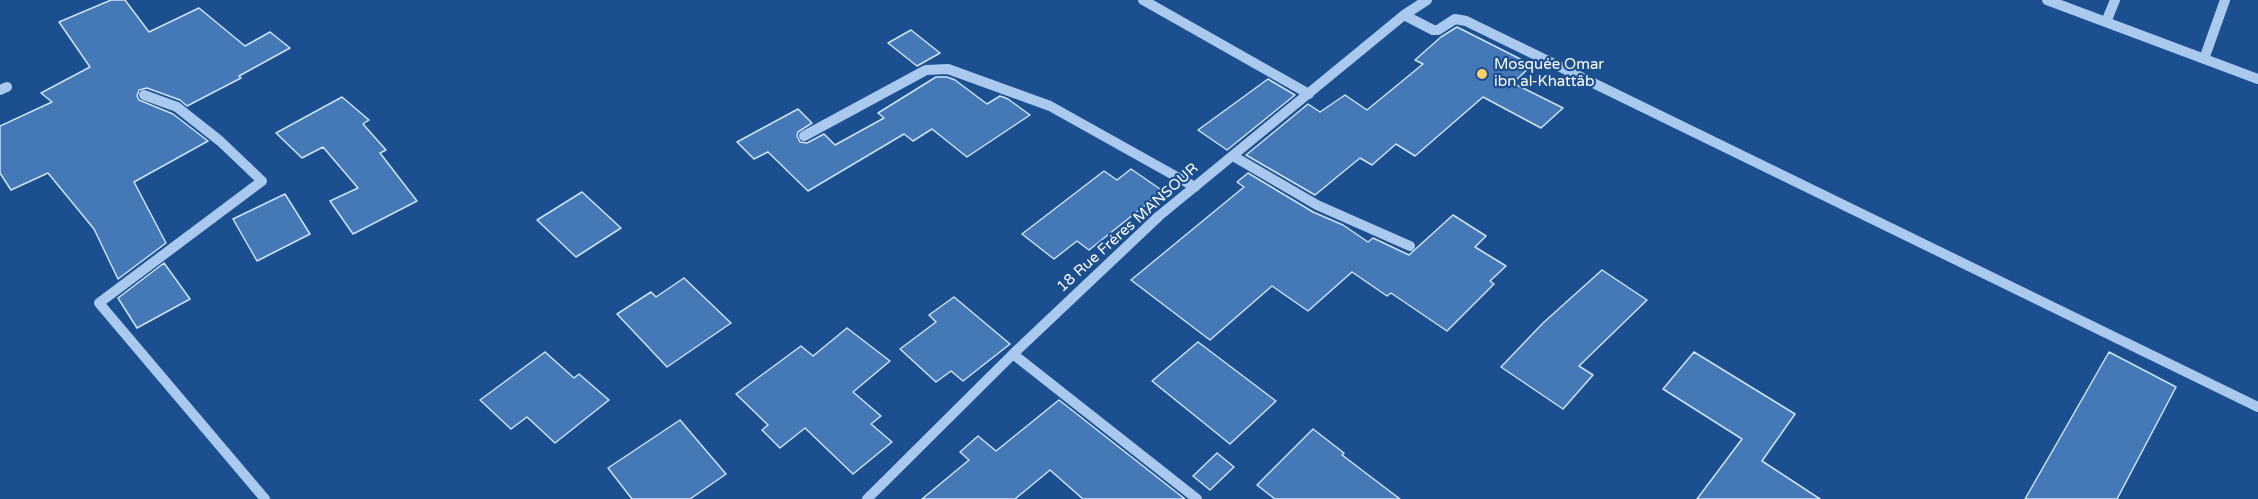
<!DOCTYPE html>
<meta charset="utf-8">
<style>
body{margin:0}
canvas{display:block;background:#1b4f8f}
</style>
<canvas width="2258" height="499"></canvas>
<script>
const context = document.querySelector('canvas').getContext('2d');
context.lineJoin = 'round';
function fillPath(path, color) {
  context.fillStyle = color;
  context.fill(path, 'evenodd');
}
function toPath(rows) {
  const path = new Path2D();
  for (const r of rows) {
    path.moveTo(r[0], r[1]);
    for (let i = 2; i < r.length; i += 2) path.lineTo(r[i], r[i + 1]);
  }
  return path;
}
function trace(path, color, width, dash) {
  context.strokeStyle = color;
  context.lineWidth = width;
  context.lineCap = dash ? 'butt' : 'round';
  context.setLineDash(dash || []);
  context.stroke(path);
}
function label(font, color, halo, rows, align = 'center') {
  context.font = font + ' "Varela Round",sans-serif';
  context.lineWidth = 4.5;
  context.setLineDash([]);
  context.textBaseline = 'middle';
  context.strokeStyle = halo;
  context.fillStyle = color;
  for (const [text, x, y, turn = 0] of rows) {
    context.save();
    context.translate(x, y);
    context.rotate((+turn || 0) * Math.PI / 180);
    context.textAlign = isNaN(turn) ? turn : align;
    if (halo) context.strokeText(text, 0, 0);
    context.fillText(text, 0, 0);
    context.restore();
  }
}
const building = toPath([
 [111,0,125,0,149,32,199,8,245,46,270,32,290,48,239,76,241,78,187,106,180,100,147,88,139,90,137,96,139,100,173,114,208,141,134,182,166,243,118,279,94,229,48,173,11,190,0,173,0,126,52,102,41,93,90,67,59,22,111,0],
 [1457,27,1532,65,1513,83,1563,108,1541,128,1483,97,1415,156,1396,144,1372,165,1360,158,1315,195,1246,155,1308,104,1320,112,1345,95,1367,110,1423,64,1415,60,1441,37,1457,27],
 [911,30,940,53,917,66,888,43,911,30],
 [936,77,947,77,955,80,987,104,1000,96,1008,99,1030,115,967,157,932,129,913,141,904,134,808,191,768,152,754,159,737,142,798,109,812,123,798,132,797,136,800,142,807,143,824,134,835,145,884,118,878,113,936,77],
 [1268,79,1295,95,1227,150,1198,130,1268,79],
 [342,97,369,120,363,124,386,150,380,153,417,201,353,234,330,201,358,188,323,147,302,158,276,133,342,97],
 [1131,169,1163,191,1089,250,1077,241,1054,259,1022,234,1104,171,1117,180,1131,169],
 [1248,173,1313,212,1343,225,1368,242,1373,238,1409,255,1453,215,1486,236,1475,247,1506,266,1490,281,1494,284,1447,331,1391,293,1387,296,1352,272,1308,311,1272,286,1210,340,1131,280,1244,187,1237,182,1248,173],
 [582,192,621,228,576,257,537,220,582,192],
 [285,194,310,234,257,261,233,219,285,194],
 [164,263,190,299,137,328,118,298,164,263],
 [1602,270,1647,300,1579,366,1593,375,1563,409,1501,367,1543,323,1602,270],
 [684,278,731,323,667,367,617,314,651,292,656,297,684,278],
 [954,297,1010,344,963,381,951,371,936,382,900,349,936,322,929,315,954,297],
 [847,328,890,361,853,392,881,416,871,424,892,442,853,474,805,428,780,448,762,430,768,425,736,394,801,346,813,356,847,328],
 [1198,342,1276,401,1230,444,1152,381,1198,342],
 [545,352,574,378,579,374,609,400,555,443,527,417,511,429,480,400,545,352],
 [1694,352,1795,414,1762,461,1820,499,1697,499,1742,439,1663,389,1694,352],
 [2109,352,2176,387,2117,499,2025,499,2109,352],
 [1059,400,1185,499,1083,499,1050,470,1015,499,922,499,969,460,960,452,978,436,996,451,1059,400],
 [680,420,726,474,690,499,632,499,608,468,680,420],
 [1313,429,1344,453,1342,455,1400,499,1275,499,1257,485,1313,429],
 [1217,453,1234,467,1210,490,1193,476,1217,453]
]);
const minor = toPath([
 [1143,0,1309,94],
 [2047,0,2258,79],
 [1404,15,1433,30,1438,30,1455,19,1466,21,2258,407],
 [2106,22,2115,0],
 [2204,59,2225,0],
 [0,90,7,87],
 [144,95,177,107,220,141,262,181,99,303,265,499],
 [804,136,926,70,948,69,1050,106,1195,187],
 [1233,156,1317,205,1410,246],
 [1013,354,1197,499],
 [867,499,1013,354,1159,216,1404,15,1427,0]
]);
const markers = [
 [1482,74,6,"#ffd166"]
];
const poiNames = [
 ["Mosquée Omar",1494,65],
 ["ibn al-Khattâb",1494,82]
];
const streetNames = [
 ["18 Rue Fréres MANSOUR",1128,228,-42]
];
fillPath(building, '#4478b7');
trace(building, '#cfe3fa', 1.5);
trace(minor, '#a9c9ee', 10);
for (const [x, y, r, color] of markers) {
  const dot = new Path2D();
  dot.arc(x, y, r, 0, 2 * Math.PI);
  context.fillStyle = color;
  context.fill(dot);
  trace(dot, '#1b4f8f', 2);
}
label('15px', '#fff', '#1b4f8f', poiNames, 'left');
label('15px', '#fff', '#1b4f8f', streetNames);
</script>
